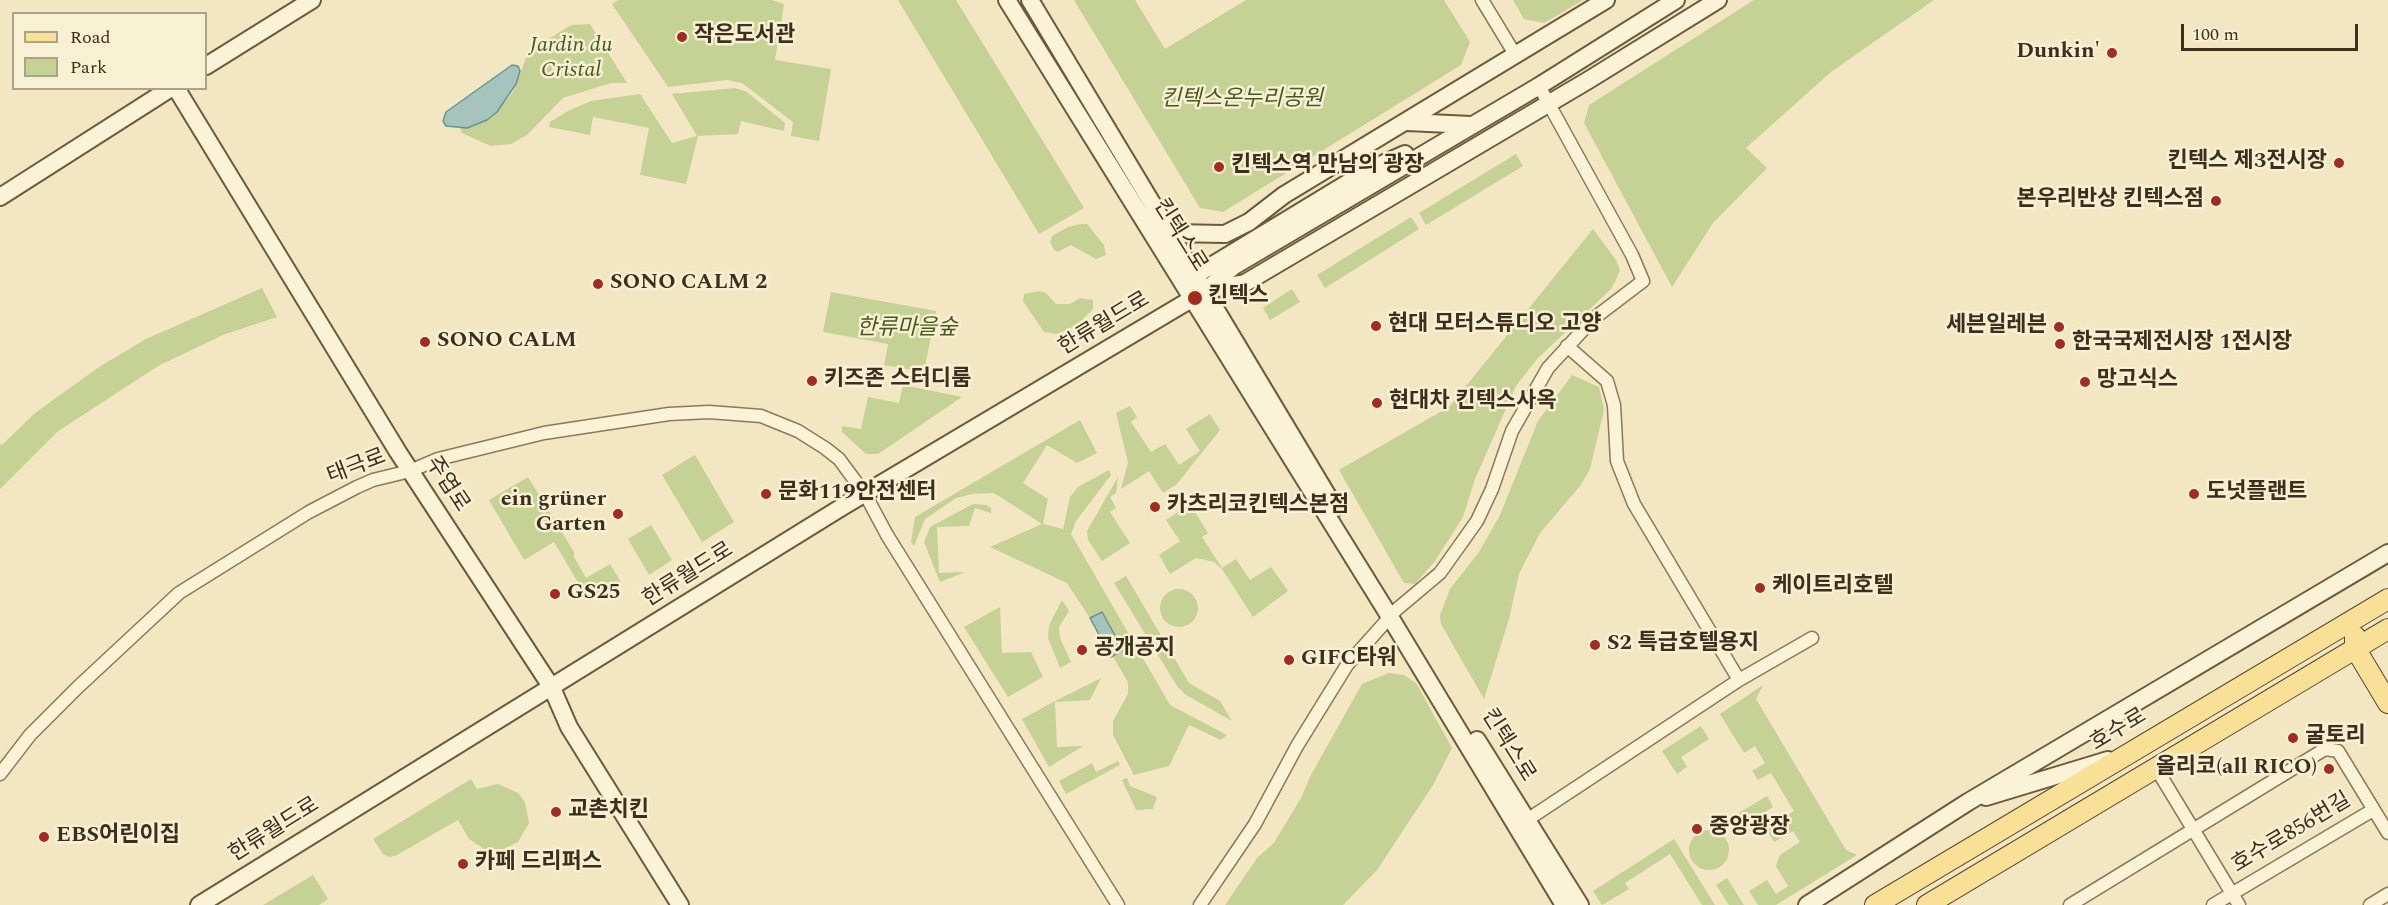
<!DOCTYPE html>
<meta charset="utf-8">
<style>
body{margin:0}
#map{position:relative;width:2388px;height:905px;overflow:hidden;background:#f2e7c2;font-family:Spectral,serif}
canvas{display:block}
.legend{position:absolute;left:12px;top:12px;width:195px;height:78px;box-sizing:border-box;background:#f8f0d3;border:2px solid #ada38a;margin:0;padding:8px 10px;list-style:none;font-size:18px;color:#3c2f1d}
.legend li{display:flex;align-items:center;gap:12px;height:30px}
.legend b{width:30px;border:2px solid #ada38a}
.scale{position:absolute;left:2181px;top:24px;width:177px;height:27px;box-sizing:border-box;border:3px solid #3c2f1d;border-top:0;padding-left:8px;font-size:18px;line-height:21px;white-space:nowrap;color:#3c2f1d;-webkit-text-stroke:4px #f8f0d3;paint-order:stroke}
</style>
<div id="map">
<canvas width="2388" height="905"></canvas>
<ul class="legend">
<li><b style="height:8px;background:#f8e197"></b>Road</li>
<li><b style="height:16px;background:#c5d195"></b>Park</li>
</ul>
<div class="scale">100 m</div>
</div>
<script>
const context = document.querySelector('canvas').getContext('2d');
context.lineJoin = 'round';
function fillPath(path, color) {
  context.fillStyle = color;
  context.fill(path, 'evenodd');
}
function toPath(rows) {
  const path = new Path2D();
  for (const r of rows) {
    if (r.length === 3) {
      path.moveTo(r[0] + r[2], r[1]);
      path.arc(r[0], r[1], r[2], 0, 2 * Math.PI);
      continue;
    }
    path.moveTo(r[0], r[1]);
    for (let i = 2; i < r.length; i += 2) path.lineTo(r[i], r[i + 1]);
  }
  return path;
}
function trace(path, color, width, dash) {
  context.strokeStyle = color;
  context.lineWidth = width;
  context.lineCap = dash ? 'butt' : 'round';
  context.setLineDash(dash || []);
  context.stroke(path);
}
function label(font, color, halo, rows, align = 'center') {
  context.font = font + ' Spectral,"Noto Sans KR",serif';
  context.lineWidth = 5;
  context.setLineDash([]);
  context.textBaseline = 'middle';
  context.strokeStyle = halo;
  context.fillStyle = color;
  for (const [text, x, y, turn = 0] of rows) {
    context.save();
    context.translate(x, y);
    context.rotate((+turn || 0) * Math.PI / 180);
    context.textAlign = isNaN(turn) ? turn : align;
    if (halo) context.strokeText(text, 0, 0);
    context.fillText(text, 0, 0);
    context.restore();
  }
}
const green = toPath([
 [618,0,772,0,784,4,775,60,831,69,819,141,791,136,793,122,742,83,727,80,668,87,612,4],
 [898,0,956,0,1084,208,1039,234],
 [1074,0,1135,0,1165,49,1246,0,1444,0,1470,42,1461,65,1223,212,1200,208],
 [1513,0,1583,0,1544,23,1524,19],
 [1754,0,1934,0,1831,72,1746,148,1767,168,1713,223,1672,287,1584,123,1589,105],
 [590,24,627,83,611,83,563,98,527,135,511,144,491,146,462,133,460,128,487,120,497,112,513,92,526,58,534,48,571,25],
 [735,88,747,92,785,123,784,131,741,121,738,134,698,136,686,184,640,175,649,128,593,117,590,135,549,127,550,122,568,111,591,101,640,94,672,143,697,136,672,94],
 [1516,154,1523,166,1426,225,1419,213],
 [1411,217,1419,229,1325,288,1317,275],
 [1081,224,1087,224,1091,229,1104,245,1106,255,1096,259,1071,245,1058,252,1054,250,1050,242,1052,236,1068,227],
 [1593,229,1616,260,1620,270,1616,280,1611,289,1537,359,1516,386,1475,479,1463,517,1435,561,1415,584,1404,583,1339,470,1449,407],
 [262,288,277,317,223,335,158,366,57,432,0,489,0,444,2,445,35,413,99,367,146,339],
 [1292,289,1300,302,1270,320,1263,308],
 [1040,291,1046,293,1056,304,1070,304,1080,298,1093,300,1093,309,1078,324,1064,331,1057,334,1044,332,1023,301,1024,294],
 [831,292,936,311,924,372,884,365,888,344,823,332],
 [1572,375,1599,387,1604,410,1590,469,1580,486,1540,533,1519,574,1509,619,1484,699,1441,624,1440,615,1450,589,1479,552,1500,515,1538,421],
 [903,385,962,397,878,454,866,454,842,432,842,426,861,429,868,397,899,403],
 [1130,406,1137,417,1131,422,1151,452,1165,444,1179,465,1200,451,1186,429,1210,414,1220,430,1177,484,1163,493,1149,471,1121,489,1128,462,1116,413],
 [1080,420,1097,453,1077,463,1047,445,1023,483,1048,499,1043,524,1063,529,1070,497,1078,487,1109,470,1111,475,1076,521,1071,534,1170,705,1227,735,1221,740,1189,725,1169,766,1134,775,1113,735,1113,721,1128,694,1128,682,1090,618,1067,583,990,547,1042,524,994,493,972,494,956,498,925,519,914,546,911,542,915,517],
 [695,455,734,522,702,542,662,475],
 [528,477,574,552,574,557,586,578,610,564,621,582,589,601,554,542,524,560,489,500],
 [1118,477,1116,493,1110,497,1116,508,1110,512,1130,543,1102,561,1088,540,1087,531],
 [973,504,986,505,991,508,991,513,975,508,969,526,937,527,939,573,965,572,940,582,924,542,930,527],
 [1190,504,1208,533,1202,537,1222,568,1236,559,1250,580,1271,567,1288,591,1253,617,1222,569,1214,562,1196,558,1170,574,1159,555,1180,541,1166,520],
 [651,525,672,560,649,575,628,539],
 [1126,576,1189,683,1220,701,1232,721,1186,695,1177,686,1114,583],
 [1179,608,19],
 [1062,600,1069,611,1059,627,1060,638,1071,662,1060,668,1048,638,1049,625],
 [1000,607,1002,653,1031,652,1043,677,1008,697,964,627],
 [1389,673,1404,675,1416,683,1452,748,1433,785,1377,870,1343,905,1225,905,1257,858,1274,843,1301,798,1311,775,1362,684],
 [1101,678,1090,700,1055,702,1057,747,1083,746,1049,767,1022,719,1055,701],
 [1763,685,1756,699,1846,850,1857,855,1776,905,1758,905,1749,891,1767,880,1776,894,1788,886,1776,866,1780,855,1800,842,1793,831,1774,842,1766,829,1794,811,1771,773,1758,780,1752,771,1765,763,1755,746,1744,753,1720,714],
 [1701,726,1709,739,1681,757,1687,767,1677,774,1662,751],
 [1118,761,1120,765,1066,794,1059,781,1092,763,1096,772],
 [1127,778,1130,786,1157,797,1153,809,1136,810,1122,780],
 [471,779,477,789,498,784,518,793,525,802,529,823,518,842,498,852,487,851,469,839,458,820,395,856,389,857,383,854,373,839],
 [1767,796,1773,807,1739,828,1732,817],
 [1709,850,20],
 [1674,839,1715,905,1702,905,1670,854,1625,883,1629,889,1602,905,1593,891],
 [313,875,328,899,319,905,263,905],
 [1727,878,1744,905,1729,905,1716,885]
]);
const water = toPath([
 [512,65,518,66,520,71,516,84,497,112,487,120,467,128,446,126,443,121,446,112,512,65],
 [1102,612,1123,650,1111,657,1090,618,1102,612]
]);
const street = toPath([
 [1482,0,1516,56],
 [1739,680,1812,638],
 [2156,768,2239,905],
 [0,774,30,735,78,687,179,593,309,512,357,487,373,480,410,471,438,459,544,433,669,414,709,412,761,416,798,431,825,448,839,459,865,494,887,535,1118,905],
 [1527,820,1739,680,1634,504,1617,461,1614,405,1607,381,1567,346],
 [1200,905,1255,824,1297,746,1347,665,1396,610,1440,573,1477,521,1492,489,1512,431,1548,368,1593,319,1643,281,1632,255,1539,86],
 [2070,905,2325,749,2338,751,2388,833],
 [2213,905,2373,810],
 [2370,905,2388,894]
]);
const secondary = toPath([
 [1007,0,1390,617,1564,905],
 [1030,0,1335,508],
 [206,66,312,0],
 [176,88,398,452,552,688,569,727,680,905],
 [1407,122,1471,125],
 [0,197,171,88],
 [1171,233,1225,234,1249,222,1284,195,1606,0],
 [1196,275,1369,170,1405,154],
 [1206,290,1245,283,1587,81,1718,0],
 [1477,740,1580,905],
 [1986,797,2108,760],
 [199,905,842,507,1205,291,1234,266,1539,86,1676,0],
 [1807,905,1968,802,2388,553]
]);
const primary = toPath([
 [2355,636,2355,648,2388,703],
 [1875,905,2388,599],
 [1927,905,2388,629]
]);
const markers = [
 [682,37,6,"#a22c22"],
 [2112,53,6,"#a22c22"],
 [2339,163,6,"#a22c22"],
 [1219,167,6,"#a22c22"],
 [2216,201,6,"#a22c22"],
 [598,284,6,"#a22c22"],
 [1195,298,8,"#a22c22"],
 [1376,326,6,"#a22c22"],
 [2059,327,6,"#a22c22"],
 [425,342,6,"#a22c22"],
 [2060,344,6,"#a22c22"],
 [812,381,6,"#a22c22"],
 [2085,382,6,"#a22c22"],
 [1377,403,6,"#a22c22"],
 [766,494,6,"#a22c22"],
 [2194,494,6,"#a22c22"],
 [1155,507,6,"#a22c22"],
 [618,514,6,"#a22c22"],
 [1760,588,6,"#a22c22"],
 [555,594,6,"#a22c22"],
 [1595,645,6,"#a22c22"],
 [1082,650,6,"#a22c22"],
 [1289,660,6,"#a22c22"],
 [2293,738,6,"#a22c22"],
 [2329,769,6,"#a22c22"],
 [556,812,6,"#a22c22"],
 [1697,829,6,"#a22c22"],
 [44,837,6,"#a22c22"],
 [463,864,6,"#a22c22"]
];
const poiNames = [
 ["작은도서관",694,37],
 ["Dunkin'",2100,53,"right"],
 ["킨텍스 제3전시장",2327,163,"right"],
 ["킨텍스역 만남의 광장",1231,167],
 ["본우리반상 킨텍스점",2204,201,"right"],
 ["SONO CALM 2",610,284],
 ["킨텍스",1208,298],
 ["현대 모터스튜디오 고양",1388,326],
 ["세븐일레븐",2047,327,"right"],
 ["SONO CALM",437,342],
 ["한국국제전시장 1전시장",2072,344],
 ["키즈존 스터디룸",824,381],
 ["망고식스",2097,382],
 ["현대차 킨텍스사옥",1389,403],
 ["문화119안전센터",778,494],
 ["도넛플랜트",2206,494],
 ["ein grüner",606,501,"right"],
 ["Garten",606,526,"right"],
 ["카츠리코킨텍스본점",1167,507],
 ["케이트리호텔",1772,588],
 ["GS25",567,594],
 ["S2 특급호텔용지",1607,645],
 ["공개공지",1094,650],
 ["GIFC타워",1301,660],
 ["굴토리",2305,738],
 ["올리코(all RICO)",2317,769,"right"],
 ["교촌치킨",568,812],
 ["중앙광장",1709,829],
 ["EBS어린이집",56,837],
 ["카페 드리퍼스",475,864]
];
const parkNames = [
 ["Jardin du",571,47],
 ["Cristal",571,72],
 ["킨텍스온누리공원",1242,101],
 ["한류마을숲",907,330]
];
const streetNames = [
 ["킨텍스로",1179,236,58],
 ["한류월드로",1105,325,-31],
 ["태극로",357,468,-21],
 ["주엽로",446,485,57],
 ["한류월드로",689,576,-32],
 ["호수로",2119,731,-31],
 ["킨텍스로",1507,746,58],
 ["한류월드로",275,831,-32],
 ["호수로856번길",2292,834,-31]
];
fillPath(green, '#c5d195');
fillPath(water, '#a5c4bd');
trace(water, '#6b938d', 1.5);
trace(street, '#8d7958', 15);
trace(secondary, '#6f593b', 20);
trace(primary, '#5b462c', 22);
trace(street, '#fbf3d7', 12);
trace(secondary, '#fbf3d7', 16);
trace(primary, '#f8e197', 20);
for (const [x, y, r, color] of markers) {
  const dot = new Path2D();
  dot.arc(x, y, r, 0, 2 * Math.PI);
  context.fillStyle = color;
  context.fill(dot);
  trace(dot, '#f8f0d3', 2);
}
label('bold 22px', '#3c2f1d', '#f8f0d3', poiNames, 'left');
label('italic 22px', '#485a22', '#f8f0d3', parkNames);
label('22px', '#3c2f1d', '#f8f0d3', streetNames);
</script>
